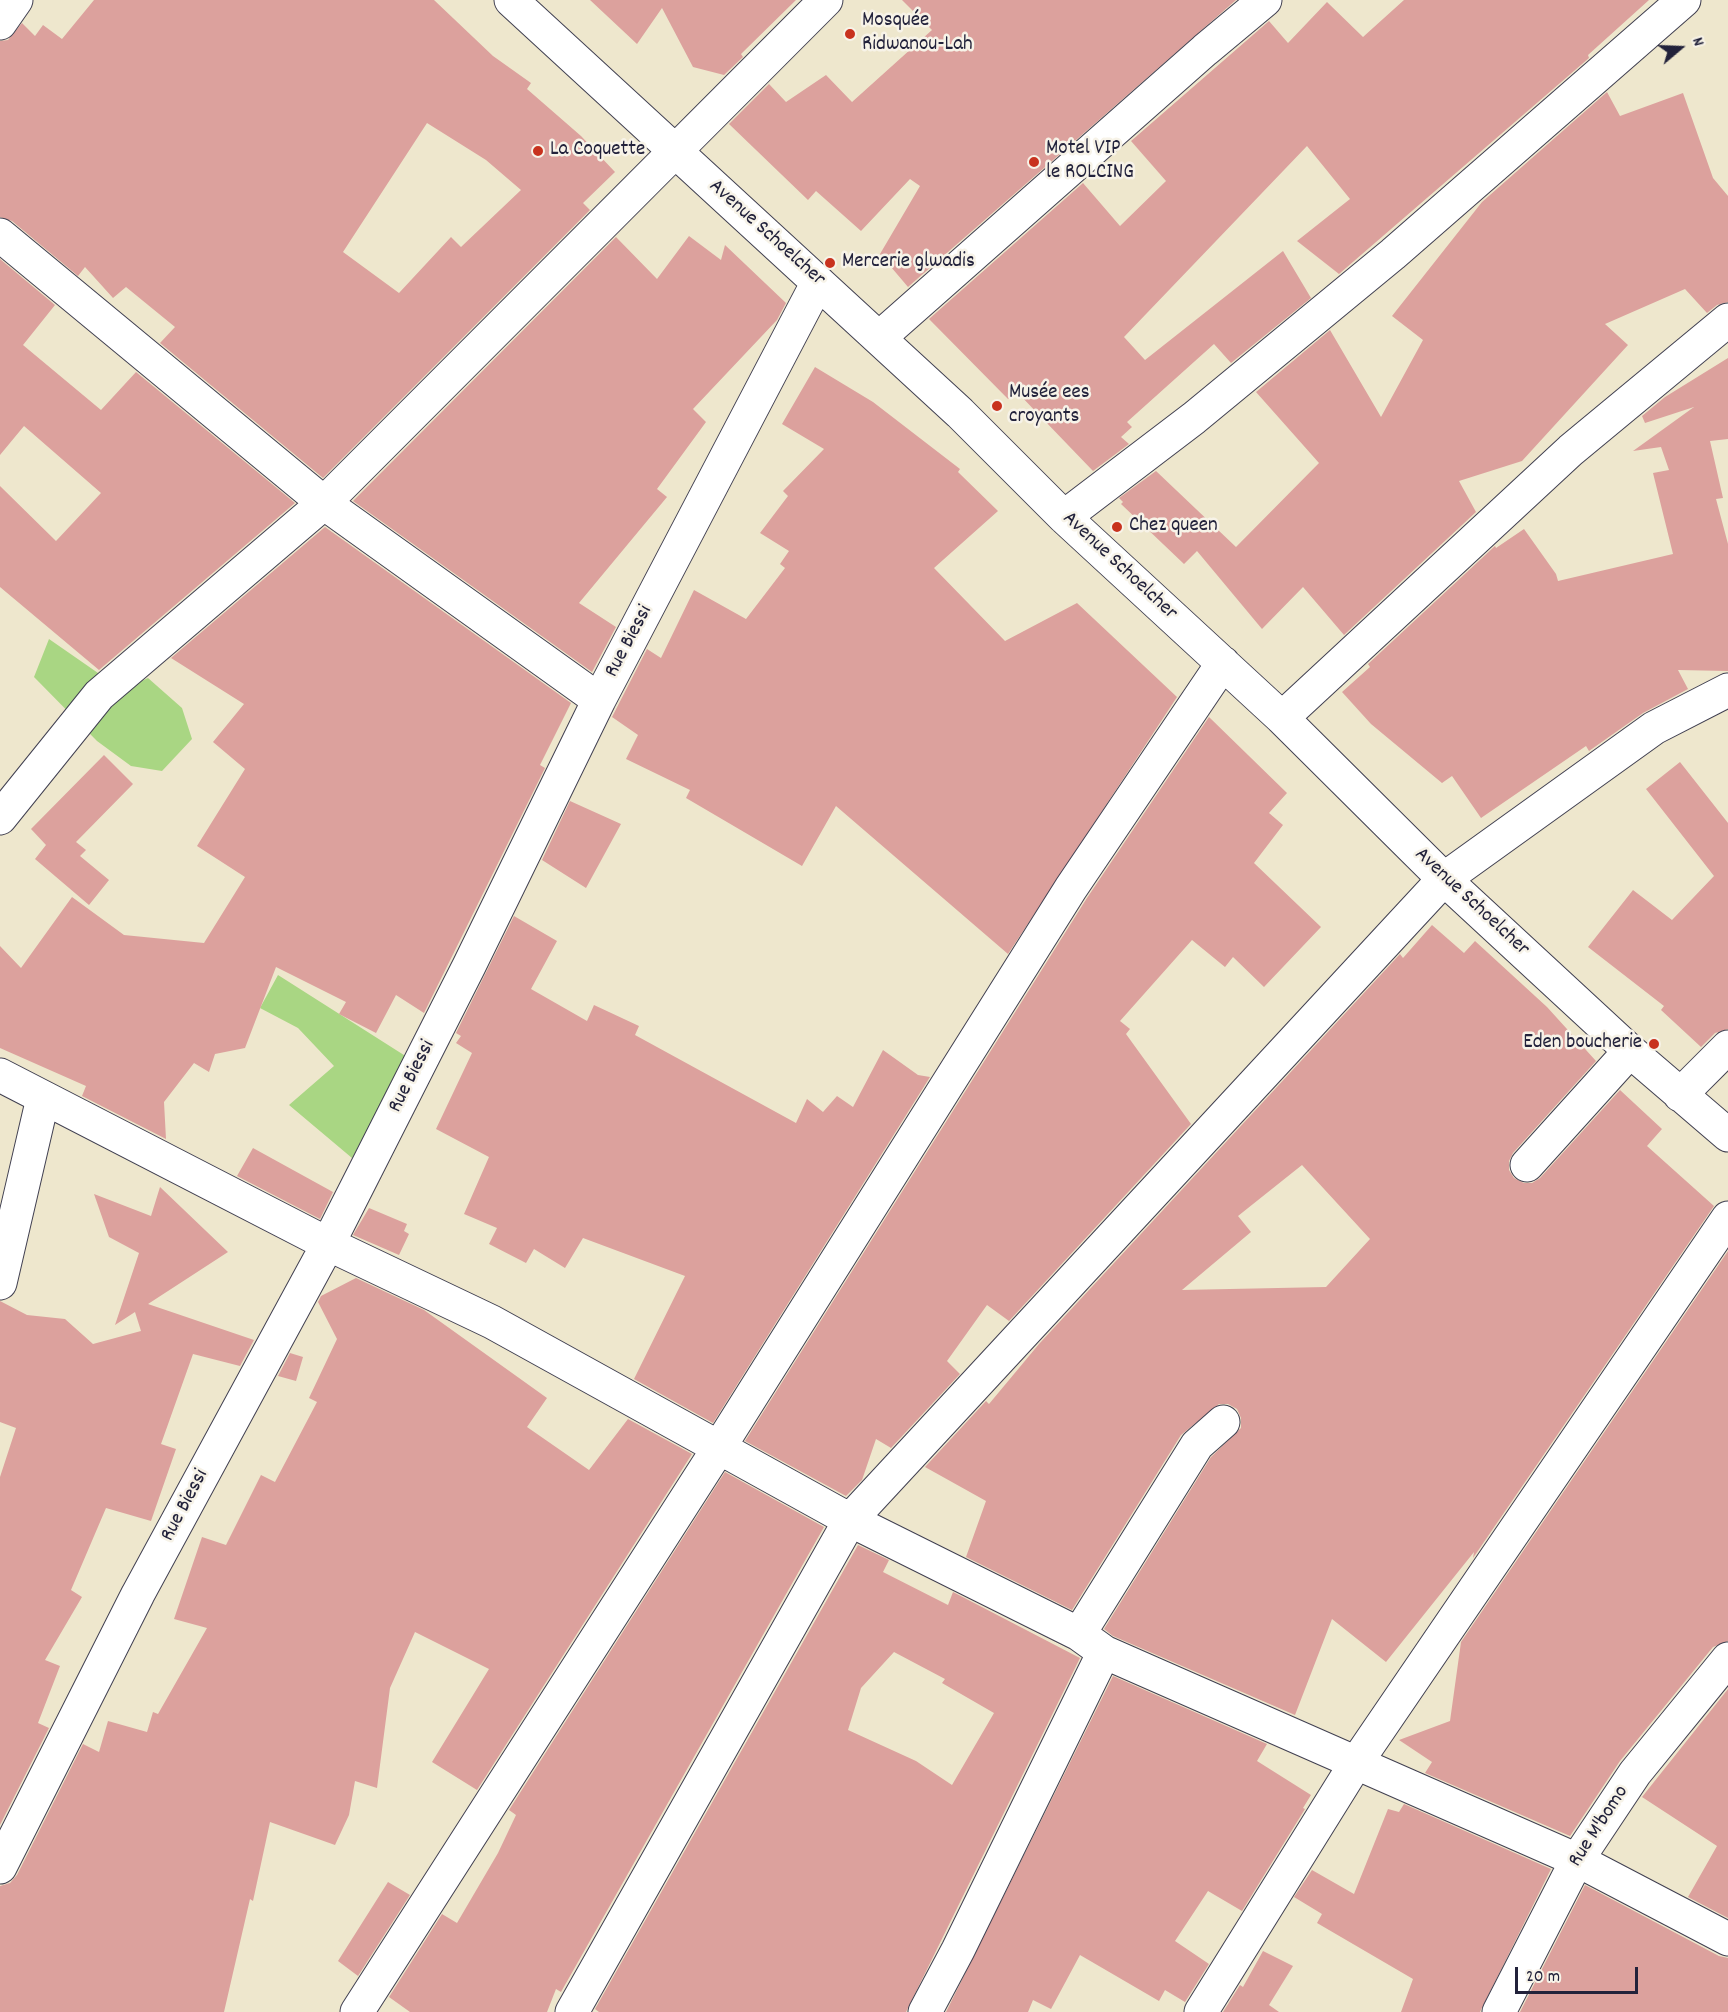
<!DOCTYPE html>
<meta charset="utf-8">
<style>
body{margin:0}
#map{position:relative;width:1728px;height:2012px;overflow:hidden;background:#eee7cd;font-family:Dekko,sans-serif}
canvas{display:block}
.north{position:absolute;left:1650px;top:18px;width:60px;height:60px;-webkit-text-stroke:4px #f7f3e8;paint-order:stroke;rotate:71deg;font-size:16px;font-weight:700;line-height:24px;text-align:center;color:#22223b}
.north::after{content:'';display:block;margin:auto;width:21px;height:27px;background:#22223b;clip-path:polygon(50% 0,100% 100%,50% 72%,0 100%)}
.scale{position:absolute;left:1515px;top:1967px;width:123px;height:27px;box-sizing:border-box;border:3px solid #22223b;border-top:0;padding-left:8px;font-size:18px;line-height:21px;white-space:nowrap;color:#22223b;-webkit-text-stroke:4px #f7f3e8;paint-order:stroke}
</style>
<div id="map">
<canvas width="1728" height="2012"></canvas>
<div class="north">N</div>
<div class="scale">20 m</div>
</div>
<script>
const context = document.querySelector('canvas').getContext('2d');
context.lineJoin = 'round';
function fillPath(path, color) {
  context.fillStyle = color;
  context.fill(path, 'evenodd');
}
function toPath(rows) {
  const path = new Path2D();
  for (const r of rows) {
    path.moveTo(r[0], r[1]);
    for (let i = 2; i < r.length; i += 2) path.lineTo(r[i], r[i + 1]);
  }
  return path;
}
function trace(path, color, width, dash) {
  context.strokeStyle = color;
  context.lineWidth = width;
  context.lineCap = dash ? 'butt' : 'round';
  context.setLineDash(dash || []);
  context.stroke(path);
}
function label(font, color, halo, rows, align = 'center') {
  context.font = font + ' Dekko,sans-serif';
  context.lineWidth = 5;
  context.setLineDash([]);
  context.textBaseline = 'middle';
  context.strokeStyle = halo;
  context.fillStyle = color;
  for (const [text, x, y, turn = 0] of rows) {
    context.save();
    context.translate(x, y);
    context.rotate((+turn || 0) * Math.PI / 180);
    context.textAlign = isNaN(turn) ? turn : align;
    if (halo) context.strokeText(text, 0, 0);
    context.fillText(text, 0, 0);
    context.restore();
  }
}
const green = toPath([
 [49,639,98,673,114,694,148,678,182,708,192,739,162,771,131,766,97,741,34,677],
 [278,975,407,1057,352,1158,289,1105,334,1066,298,1028,260,1008]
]);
const building = toPath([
 [94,0,434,0,493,56,531,83,527,89,581,136,615,172,583,203,590,210,323,478,160,343,175,327,126,287,113,298,85,267,78,276,12,221,0,217,0,41,8,40,22,23,35,36,43,25,62,39],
 [427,123,486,160,521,190,461,247,451,237,399,293,343,252],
 [590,0,796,0,741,54,743,57,724,75,693,67,662,8,637,44],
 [902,0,1236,0,908,287,880,254,920,186,910,179,861,231,816,191,808,200,729,124,769,84,786,102,826,75,852,102,932,30],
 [1404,0,1649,0,1588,55,1589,58,1339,274,1297,241,1350,199,1307,146,1124,337,1145,360,1283,251,1311,298,1231,363,1214,344,1127,422,1132,427,1121,437,1129,444,1093,471,1017,392,1008,399,929,319,1083,183,1120,226,1166,181,1131,141,1269,21,1288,43,1327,2,1363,37],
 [1607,92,1620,116,1683,93,1713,178,1728,196,1728,302,1717,305,1707,313,1685,289,1605,324,1628,345,1522,461,1459,481,1476,512,1344,635,1303,587,1262,629,1197,551,1184,564,1121,504,1123,502,1119,498,1156,471,1236,547,1319,463,1256,392,1330,330,1381,417,1423,340,1392,316,1482,202],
 [689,236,721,260,725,245,786,303,777,320,693,409,706,422,657,489,667,497,579,603,616,627,592,672,353,501,616,237,657,279],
 [0,259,55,305,23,345,101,410,136,372,295,503,99,670,0,587,0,486,56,541,101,493,24,426,0,455],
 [1728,358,1728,439,1710,441,1723,498,1716,499,1728,544,1728,671,1678,670,1688,689,1643,713,1589,751,1586,746,1481,818,1452,776,1442,783,1371,724,1342,692,1370,667,1368,664,1495,546,1496,548,1524,529,1556,574,1558,581,1673,554,1653,473,1669,470,1661,447,1633,451,1694,407,1645,423,1642,416,1665,397],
 [815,367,873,402,960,469,958,472,998,511,934,568,1005,641,1077,603,1177,697,1008,954,836,806,802,866,686,798,690,790,626,759,638,735,612,717,647,649,661,658,694,590,746,619,785,568,780,564,789,551,760,533,788,496,783,491,824,449,782,424],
 [325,527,571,703,540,765,545,768,424,1013,396,995,376,1033,339,1014,346,1002,276,967,245,1048,215,1054,209,1072,194,1063,164,1102,166,1139,82,1096,86,1086,0,1048,0,946,21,968,72,897,124,935,204,943,245,877,197,846,245,769,213,742,244,704,171,658],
 [1209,717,1287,793,1269,813,1283,825,1254,863,1321,927,1264,987,1233,957,1225,967,1192,940,1120,1021,1130,1029,1126,1034,1191,1124,1009,1321,987,1305,947,1361,960,1374,891,1448,876,1439,862,1480,846,1496,745,1441,1087,898],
 [104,755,133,784,76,842,86,850,80,856,109,880,89,905,35,859,46,845,31,829],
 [1680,762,1728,823,1728,1029,1715,1033,1701,1047,1661,1010,1664,1006,1588,947,1633,890,1672,920,1714,876,1646,789],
 [570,801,621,824,586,888,542,860],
 [514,916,557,941,531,989,587,1021,594,1005,639,1026,635,1035,796,1123,807,1099,823,1112,837,1096,853,1107,883,1050,918,1075,930,1077,713,1423,634,1379,685,1276,583,1238,565,1268,534,1249,526,1263,489,1244,497,1228,464,1214,489,1157,436,1129,472,1053,456,1043,461,1036,456,1033],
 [1432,925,1464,953,1475,941,1547,1007,1596,1061,1513,1153,1509,1161,1509,1170,1514,1178,1524,1183,1532,1183,1540,1178,1620,1090,1662,1129,1647,1146,1714,1206,1473,1558,1474,1552,1386,1662,1332,1619,1295,1715,1113,1636,1104,1629,1211,1457,1241,1428,1241,1418,1237,1409,1228,1404,1219,1404,1181,1435,1072,1610,966,1557,986,1501,925,1467,986,1401,989,1404,1039,1344,1400,954,1403,958],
 [1302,1165,1370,1239,1326,1287,1182,1290,1251,1232,1238,1216],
 [253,1148,333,1192,320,1219,237,1176],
 [160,1187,228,1252,148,1304,254,1340,240,1366,193,1354,161,1444,176,1449,151,1521,106,1508,71,1590,82,1597,45,1660,60,1666,38,1723,49,1728,0,1825,0,1477,16,1428,0,1422,0,1301,27,1315,65,1319,93,1344,141,1331,135,1312,115,1325,139,1253,109,1237,94,1194,151,1216],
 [369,1208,407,1224,404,1231,409,1234,399,1255,353,1235],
 [1728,1251,1728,1641,1713,1647,1620,1761,1570,1836,1425,1773,1432,1762,1399,1740,1450,1721,1461,1642],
 [356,1278,424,1310,547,1398,527,1427,589,1470,628,1419,692,1454,477,1790,432,1762,489,1669,415,1632,390,1688,377,1788,355,1781,349,1815,335,1845,270,1822,253,1901,250,1899,224,2012,0,2012,0,1886,10,1883,17,1875,83,1744,99,1752,108,1721,147,1732,153,1712,158,1714,207,1628,174,1619,202,1537,226,1545,261,1475,275,1482,317,1402,309,1398,337,1339,318,1302,321,1296],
 [290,1353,303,1357,296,1381,278,1376],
 [725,1472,824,1527,561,1992,556,1989,547,2012,410,2012,389,1997,442,1914,457,1923,498,1853,516,1815,509,1810],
 [858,1545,889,1560,883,1572,948,1605,953,1592,1080,1658,906,2012,599,2012,595,2009],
 [894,1652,945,1679,942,1683,994,1713,952,1785,916,1761,848,1730,861,1688],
 [1113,1676,1267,1744,1257,1761,1311,1795,1303,1808,1305,1809,1242,1911,1208,1891,1175,1941,1209,1964,1185,2002,1165,1990,1159,2001,1080,1955,1051,2009,1033,2000,1028,2012,946,2012],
 [1728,1689,1728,1918,1688,1897,1717,1846,1642,1797],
 [1404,1804,1551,1869,1480,2012,1401,2012,1413,1979,1317,1923,1322,1914,1294,1897,1312,1870,1354,1894,1388,1809,1399,1812],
 [388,1882,410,1895,358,1976,338,1961],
 [1585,1885,1719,1956,1728,1958,1728,2012,1520,2012],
 [1263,1951,1293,1966,1269,2005,1279,2012,1223,2012,1240,1985,1243,1987]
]);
const street = toPath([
 [511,0,960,413,1064,517,1282,718,1444,879,1630,1051,1728,1135],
 [0,23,16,0],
 [0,235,324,503,599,700],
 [879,338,1205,50,1265,0],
 [1064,517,1194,418,1393,254,1684,0],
 [1282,718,1571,450,1728,320],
 [0,818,99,695,324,503,826,0],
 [0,1075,328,1244,492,1322,850,1520,1079,1634,1104,1652,1577,1860,1728,1939],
 [1680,1095,1728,1047],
 [1527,1165,1630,1051],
 [0,1283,43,1098],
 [1079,1634,1197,1445,1223,1422],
 [0,1867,138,1594,328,1244,469,966,599,700,818,282],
 [357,2012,720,1446,1071,888,1223,663],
 [572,2012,850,1520,1444,879,1654,728,1728,690],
 [925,2012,958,1950,1104,1652],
 [1201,2012,1356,1763,1728,1218],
 [1499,2012,1577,1860,1635,1773,1728,1659]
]);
const markers = [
 [850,34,6,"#c8321e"],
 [538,151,6,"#c8321e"],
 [1034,162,6,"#c8321e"],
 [830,263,6,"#c8321e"],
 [997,406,6,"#c8321e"],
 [1117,527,6,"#c8321e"],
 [1654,1044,6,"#c8321e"]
];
const poiNames = [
 ["Mosquée",862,22],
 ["Ridwanou-Lah",862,46],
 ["Motel VIP",1046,150],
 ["le ROLCING",1046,174],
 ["La Coquette",550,151],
 ["Mercerie glwadis",842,263],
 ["Musée ees",1009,394],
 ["croyants",1009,418],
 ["Chez queen",1129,527],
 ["Eden boucherie",1642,1044,"right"]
];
const streetNames = [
 ["Avenue Schoelcher",766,234,42],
 ["Avenue Schoelcher",1119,567,43],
 ["Rue Biessi",630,642,-62],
 ["Avenue Schoelcher",1471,903,43],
 ["Rue Biessi",413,1077,-63],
 ["Rue Biessi",186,1506,-62],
 ["Rue M'bomo",1600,1827,-57]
];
fillPath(green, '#a9d683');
fillPath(building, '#dca19d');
trace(street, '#414051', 35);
trace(street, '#fff', 33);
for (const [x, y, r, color] of markers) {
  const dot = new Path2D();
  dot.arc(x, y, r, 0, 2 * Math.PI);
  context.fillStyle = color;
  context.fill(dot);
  trace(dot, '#f7f3e8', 2);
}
label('21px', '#22223b', '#f7f3e8', poiNames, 'left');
label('21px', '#22223b', '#f7f3e8', streetNames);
</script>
